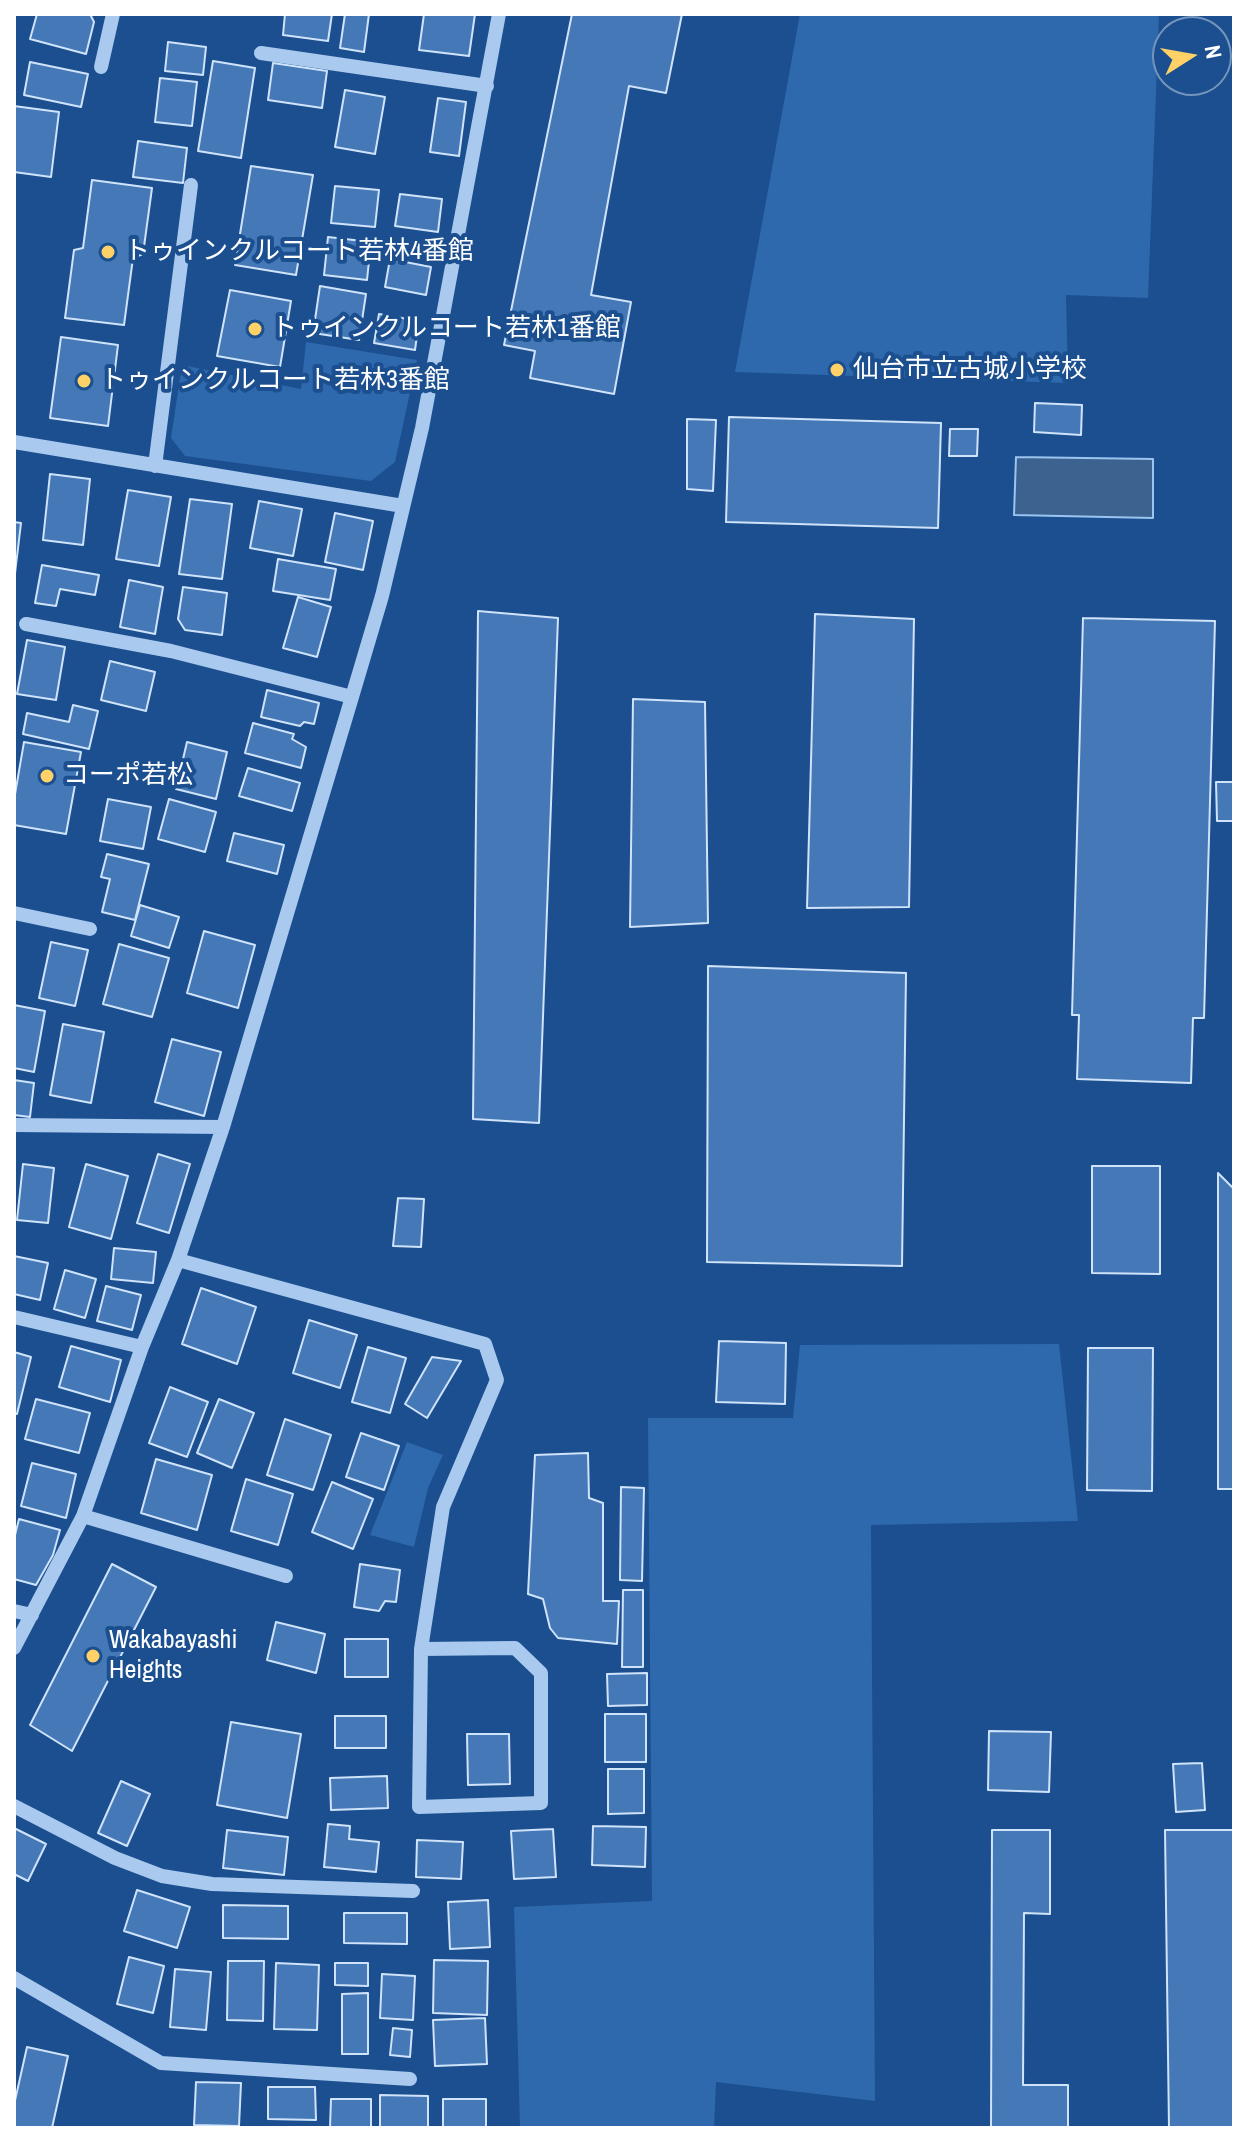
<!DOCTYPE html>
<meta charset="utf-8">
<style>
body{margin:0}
#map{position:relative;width:1248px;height:2142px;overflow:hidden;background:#1b4f8f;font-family:"Archivo Narrow",sans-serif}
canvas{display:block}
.frame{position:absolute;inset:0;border:16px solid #fff;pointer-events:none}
.north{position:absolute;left:1152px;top:16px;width:80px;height:80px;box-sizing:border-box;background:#1b4f8f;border:2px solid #7695bc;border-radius:50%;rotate:79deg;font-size:22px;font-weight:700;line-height:32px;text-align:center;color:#fff}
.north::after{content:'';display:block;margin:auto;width:28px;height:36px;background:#ffd166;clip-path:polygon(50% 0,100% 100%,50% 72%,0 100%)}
</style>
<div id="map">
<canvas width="1248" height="2142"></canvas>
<div class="frame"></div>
<div class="north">N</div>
</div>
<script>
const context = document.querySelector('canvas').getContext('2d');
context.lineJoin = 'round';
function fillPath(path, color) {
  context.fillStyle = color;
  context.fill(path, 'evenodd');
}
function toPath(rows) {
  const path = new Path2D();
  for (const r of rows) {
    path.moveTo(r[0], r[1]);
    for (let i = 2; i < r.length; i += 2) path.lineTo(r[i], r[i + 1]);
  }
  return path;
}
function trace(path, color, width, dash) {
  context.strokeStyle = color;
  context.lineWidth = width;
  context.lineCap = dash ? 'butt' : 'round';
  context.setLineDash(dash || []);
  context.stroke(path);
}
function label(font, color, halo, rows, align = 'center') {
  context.font = font + ' "Archivo Narrow","Noto Sans JP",sans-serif';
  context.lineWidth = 8;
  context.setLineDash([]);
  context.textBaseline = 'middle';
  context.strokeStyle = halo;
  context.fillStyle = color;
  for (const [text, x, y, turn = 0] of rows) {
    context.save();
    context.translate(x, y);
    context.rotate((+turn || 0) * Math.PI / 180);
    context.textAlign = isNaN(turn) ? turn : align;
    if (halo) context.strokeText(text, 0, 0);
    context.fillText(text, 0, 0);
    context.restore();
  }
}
const green = toPath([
 [800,14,1159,14,1148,298,1066,295,1068,383,735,372],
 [306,342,417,360,395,462,371,481,185,456,171,438,182,365,301,389],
 [1059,1344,1078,1521,871,1525,875,2101,716,2082,714,2128,520,2128,514,1907,652,1901,648,1418,793,1418,800,1345],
 [407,1442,443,1455,428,1488,414,1547,370,1535]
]);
const water = toPath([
 [1016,457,1153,459,1153,518,1014,515,1016,457]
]);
const building = toPath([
 [37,14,90,14,94,22,86,54,30,39,37,14],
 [285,14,332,14,328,41,283,35,285,14],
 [345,14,369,14,364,52,340,48,345,14],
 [424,14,475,14,469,56,419,50,424,14],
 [572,14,682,14,666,93,629,86,591,295,631,302,614,394,530,378,535,351,504,345,572,14],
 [168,42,206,47,203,75,165,71,168,42],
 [213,61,255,68,241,158,198,151,213,61],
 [30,62,88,74,81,107,24,95,30,62],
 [273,63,327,71,322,108,268,100,273,63],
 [160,78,197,82,192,126,155,122,160,78],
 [345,90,385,97,375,154,335,147,345,90],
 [438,98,466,102,459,156,430,152,438,98],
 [14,106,59,112,51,177,14,172,14,106],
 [138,141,187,148,183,183,133,177,138,141],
 [251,166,313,175,296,275,235,265,251,166],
 [92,180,152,188,143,254,133,258,124,325,65,318,74,250,83,248,92,180],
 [335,186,379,190,375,227,331,223,335,186],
 [400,194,442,199,438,232,395,226,400,194],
 [328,237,371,242,367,280,324,275,328,237],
 [390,259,431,267,426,295,385,287,390,259],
 [320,286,366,294,359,340,313,333,320,286],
 [230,290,291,301,280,367,217,356,230,290],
 [379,314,419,321,415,350,374,343,379,314],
 [61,337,118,345,108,426,50,418,61,337],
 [1035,403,1082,405,1081,435,1034,432,1035,403],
 [729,417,941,423,938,528,726,522,729,417],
 [687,419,716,420,713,491,687,489,687,419],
 [950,429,978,429,977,456,949,456,950,429],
 [50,474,90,479,83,545,43,540,50,474],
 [128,490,171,497,159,566,116,559,128,490],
 [190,499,232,504,222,579,179,574,190,499],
 [259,501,302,509,293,556,250,548,259,501],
 [335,513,373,521,363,570,325,562,335,513],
 [14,522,21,523,14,582,14,522],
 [278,559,336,569,330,600,273,591,278,559],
 [42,565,99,575,95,595,60,589,56,606,35,603,42,565],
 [129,580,163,587,155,634,120,627,129,580],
 [183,587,227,593,222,635,185,630,178,619,183,587],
 [298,597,331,607,317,657,283,648,298,597],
 [478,611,558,618,539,1123,473,1119,478,611],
 [815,614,914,619,909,907,807,908,815,614],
 [1083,618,1215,621,1204,1018,1193,1018,1191,1083,1077,1079,1079,1015,1072,1015,1083,618],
 [27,640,65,647,56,700,17,694,27,640],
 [110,661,155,672,146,711,101,700,110,661],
 [267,690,319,703,314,724,304,722,300,726,261,717,267,690],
 [633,699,705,702,708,923,630,927,633,699],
 [73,705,98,711,89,749,23,734,27,713,69,722,73,705],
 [253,723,294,734,292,739,306,747,301,768,245,753,253,723],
 [24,742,81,752,66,834,14,825,14,800,24,742],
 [187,742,227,752,216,799,176,789,187,742],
 [248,768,300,783,292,811,239,796,248,768],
 [1216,782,1234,782,1234,821,1217,821,1216,782],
 [108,799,151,807,143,849,100,841,108,799],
 [169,799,216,812,205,852,158,839,169,799],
 [234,833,284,845,277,874,227,861,234,833],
 [107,854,149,864,135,920,102,912,110,879,101,877,107,854],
 [140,905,179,917,169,948,131,936,140,905],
 [204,931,255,945,238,1008,187,993,204,931],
 [51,942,88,950,75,1006,39,998,51,942],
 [119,944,169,958,152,1017,103,1004,119,944],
 [708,966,906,973,902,1266,707,1262,708,966],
 [14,1005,45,1011,34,1072,14,1068,14,1005],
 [63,1024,104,1032,91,1103,50,1095,63,1024],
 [172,1039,221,1052,204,1116,155,1102,172,1039],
 [14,1080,34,1083,30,1117,14,1115,14,1080],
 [158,1154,190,1164,169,1233,137,1223,158,1154],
 [23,1164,54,1168,48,1223,17,1220,23,1164],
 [86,1164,128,1176,111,1239,69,1227,86,1164],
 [1092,1166,1160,1166,1160,1274,1092,1273,1092,1166],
 [1218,1173,1234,1189,1234,1489,1218,1489,1218,1173],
 [398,1198,424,1199,421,1247,393,1246,398,1198],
 [114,1248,156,1252,153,1283,111,1279,114,1248],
 [14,1256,48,1263,40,1300,14,1294,14,1256],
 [65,1270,96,1279,85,1318,54,1309,65,1270],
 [106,1286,141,1295,132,1330,97,1321,106,1286],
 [201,1288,256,1307,237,1364,182,1344,201,1288],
 [309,1320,357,1335,340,1388,293,1373,309,1320],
 [719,1341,786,1343,785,1404,716,1402,719,1341],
 [71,1346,121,1360,110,1402,59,1387,71,1346],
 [368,1347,406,1358,390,1413,352,1402,368,1347],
 [1088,1348,1153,1348,1152,1491,1087,1490,1088,1348],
 [14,1352,31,1357,17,1414,14,1413,14,1352],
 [432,1357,461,1361,427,1418,405,1404,432,1357],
 [170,1387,208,1402,187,1457,149,1443,170,1387],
 [36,1399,90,1413,79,1453,25,1439,36,1399],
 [219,1399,254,1413,232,1468,197,1453,219,1399],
 [285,1419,331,1435,313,1490,267,1475,285,1419],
 [361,1433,399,1446,384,1490,346,1477,361,1433],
 [588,1453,589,1498,603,1503,603,1601,619,1601,617,1644,558,1638,550,1628,543,1599,528,1594,535,1455,588,1453],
 [156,1459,212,1475,197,1530,141,1513,156,1459],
 [32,1463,76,1474,66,1518,21,1506,32,1463],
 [246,1479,293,1494,278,1545,231,1531,246,1479],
 [332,1482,373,1499,353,1549,312,1532,332,1482],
 [621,1487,644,1488,642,1581,620,1580,621,1487],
 [19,1519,60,1530,53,1555,36,1585,14,1579,14,1539,19,1519],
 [112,1564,156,1587,72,1751,30,1725,112,1564],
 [360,1564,400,1570,396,1602,385,1601,379,1611,354,1607,360,1564],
 [623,1590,643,1590,643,1667,622,1667,623,1590],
 [276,1622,325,1634,316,1673,267,1660,276,1622],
 [345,1639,388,1639,388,1677,345,1677,345,1639],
 [647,1673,647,1705,608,1706,607,1674,647,1673],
 [605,1714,646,1714,646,1762,605,1762,605,1714],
 [335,1716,386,1716,386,1748,335,1748,335,1716],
 [231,1722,301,1734,287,1818,217,1805,231,1722],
 [989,1731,1051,1732,1049,1792,988,1790,989,1731],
 [467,1734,509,1734,510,1784,468,1785,467,1734],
 [1202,1763,1205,1810,1176,1812,1173,1764,1202,1763],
 [608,1769,644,1769,644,1813,608,1814,608,1769],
 [387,1776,388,1808,331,1810,330,1778,387,1776],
 [121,1781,150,1794,127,1846,98,1833,121,1781],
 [328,1824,350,1826,349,1839,379,1842,376,1872,324,1867,328,1824],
 [593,1826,646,1827,645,1867,592,1865,593,1826],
 [14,1828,46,1844,28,1881,14,1874,14,1828],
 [553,1829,556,1877,514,1879,511,1831,553,1829],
 [227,1830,288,1837,284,1875,223,1868,227,1830],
 [992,1830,1050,1830,1050,1914,1024,1913,1023,2085,1068,2085,1068,2128,991,2128,992,1830],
 [1165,1830,1234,1830,1234,2128,1169,2128,1165,1830],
 [417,1840,463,1842,461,1879,416,1877,417,1840],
 [137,1890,190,1907,177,1948,124,1931,137,1890],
 [488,1900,490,1947,450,1949,448,1902,488,1900],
 [223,1905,288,1906,288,1939,223,1938,223,1905],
 [344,1913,407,1913,407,1944,344,1943,344,1913],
 [129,1957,164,1966,153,2013,117,2004,129,1957],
 [434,1960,488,1961,487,2015,433,2013,434,1960],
 [228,1961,264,1961,263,2021,227,2020,228,1961],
 [276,1963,319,1965,317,2030,274,2029,276,1963],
 [335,1963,368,1963,368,1986,335,1985,335,1963],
 [175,1969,211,1972,206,2030,170,2027,175,1969],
 [382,1974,415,1976,413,2020,380,2018,382,1974],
 [368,1993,368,2054,342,2054,342,1994,368,1993],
 [485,2018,487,2064,435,2066,433,2020,485,2018],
 [393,2028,412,2030,410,2057,390,2055,393,2028],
 [27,2047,68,2056,52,2128,14,2128,14,2105,27,2047],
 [196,2082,241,2083,239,2126,194,2125,196,2082],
 [268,2087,315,2087,316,2120,268,2119,268,2087],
 [380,2095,428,2096,428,2128,380,2128,380,2095],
 [331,2099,371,2099,371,2128,330,2128,331,2099],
 [443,2099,486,2099,486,2128,443,2128,443,2099]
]);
const minor = toPath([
 [261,53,487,86],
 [101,67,113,14],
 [14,442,403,506],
 [155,466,191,185],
 [26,624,171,651,352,697],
 [14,913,90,929],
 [14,1125,223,1127],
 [178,1260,485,1344,497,1380,443,1507,421,1649,515,1648,541,1673,541,1803,419,1807,421,1649],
 [14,1317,142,1347],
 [83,1516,286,1576],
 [14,1611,32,1615],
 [14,1648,83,1516,142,1347,178,1260,223,1127,352,697,382,596,422,428,499,14],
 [14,1806,115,1858,162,1876,212,1884,413,1891],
 [14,1978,161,2063,410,2079]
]);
const markers = [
 [108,252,8,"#ffd166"],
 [255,329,8,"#ffd166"],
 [837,370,8,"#ffd166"],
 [84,381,8,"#ffd166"],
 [47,776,8,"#ffd166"],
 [93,1656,8,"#ffd166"]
];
const poiNames = [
 ["トゥインクルコート若林4番館",124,252],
 ["トゥインクルコート若林1番館",271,329],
 ["仙台市立古城小学校",853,370],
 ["トゥインクルコート若林3番館",100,381],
 ["コーポ若松",63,776],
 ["Wakabayashi",109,1641],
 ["Heights",109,1671]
];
fillPath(green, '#2e69ad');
fillPath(water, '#3c6290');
trace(water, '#9cc4f0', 2);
fillPath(building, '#4478b7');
trace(building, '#cfe3fa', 2);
trace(minor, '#a9c9ee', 14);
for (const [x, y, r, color] of markers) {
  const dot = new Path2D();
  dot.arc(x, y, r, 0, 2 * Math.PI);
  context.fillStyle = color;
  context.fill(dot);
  trace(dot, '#1b4f8f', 3);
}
label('26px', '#fff', '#1b4f8f', poiNames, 'left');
</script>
